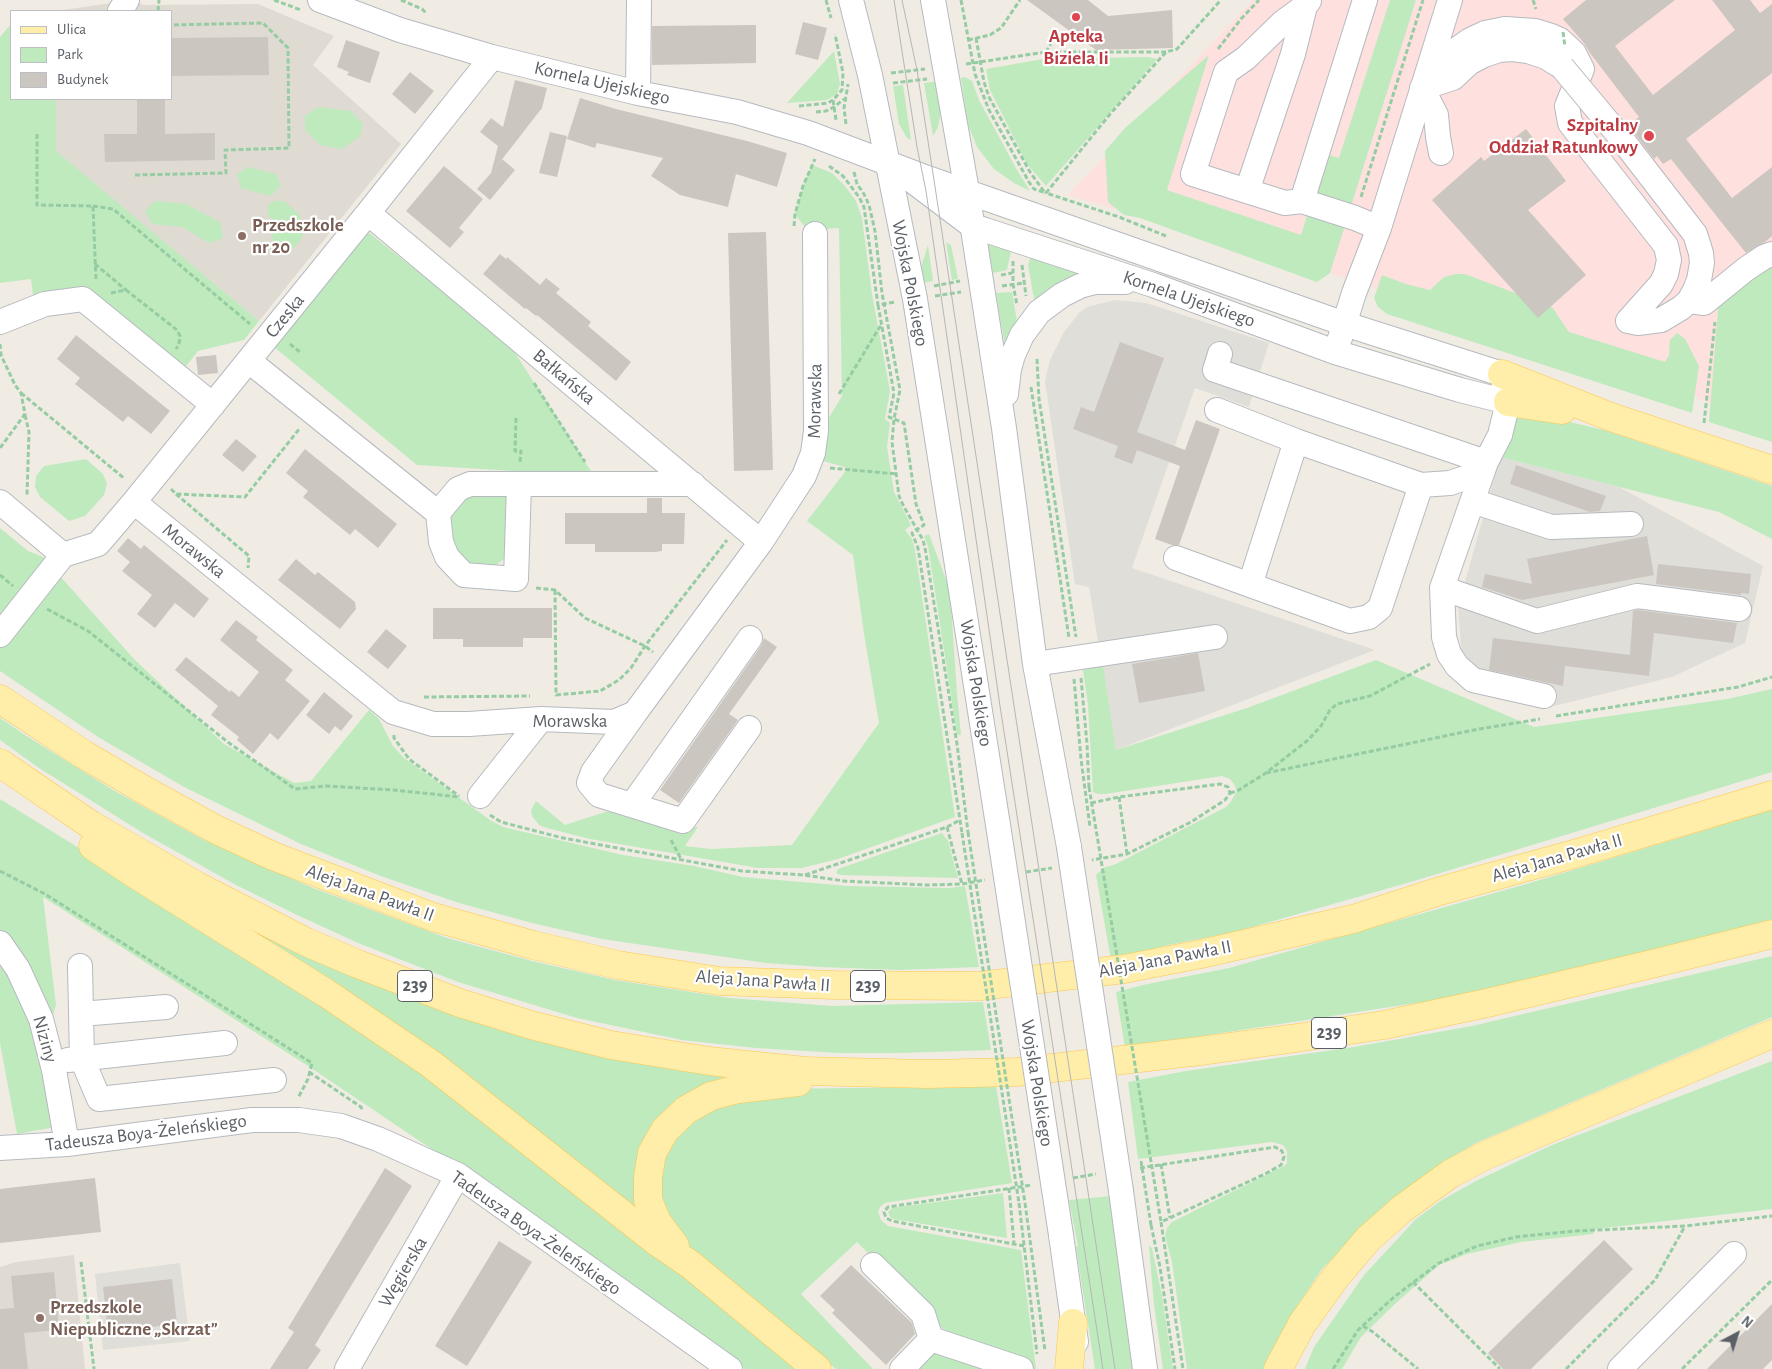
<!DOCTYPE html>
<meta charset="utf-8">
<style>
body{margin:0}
#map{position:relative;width:1772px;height:1369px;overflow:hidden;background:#f0ece3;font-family:"Alegreya Sans",sans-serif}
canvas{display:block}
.legend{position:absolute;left:10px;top:10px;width:162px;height:90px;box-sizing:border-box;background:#fff;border:1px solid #bdbfc2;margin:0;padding:6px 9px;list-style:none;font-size:15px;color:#5b6066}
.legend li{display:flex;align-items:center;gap:10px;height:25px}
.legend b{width:25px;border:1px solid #bdbfc2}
.north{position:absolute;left:1712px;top:1309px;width:50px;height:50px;-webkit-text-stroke:4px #fff;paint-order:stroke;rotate:40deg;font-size:14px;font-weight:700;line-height:20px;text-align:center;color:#5b6066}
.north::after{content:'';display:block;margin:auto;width:18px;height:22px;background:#5b6066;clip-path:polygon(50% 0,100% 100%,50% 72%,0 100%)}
</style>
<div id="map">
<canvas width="1772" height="1369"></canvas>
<ul class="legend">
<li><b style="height:6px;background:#ffeea9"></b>Ulica</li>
<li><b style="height:14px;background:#bfeabe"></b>Park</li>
<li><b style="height:14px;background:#cbc7c0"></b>Budynek</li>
</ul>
<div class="north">N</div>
</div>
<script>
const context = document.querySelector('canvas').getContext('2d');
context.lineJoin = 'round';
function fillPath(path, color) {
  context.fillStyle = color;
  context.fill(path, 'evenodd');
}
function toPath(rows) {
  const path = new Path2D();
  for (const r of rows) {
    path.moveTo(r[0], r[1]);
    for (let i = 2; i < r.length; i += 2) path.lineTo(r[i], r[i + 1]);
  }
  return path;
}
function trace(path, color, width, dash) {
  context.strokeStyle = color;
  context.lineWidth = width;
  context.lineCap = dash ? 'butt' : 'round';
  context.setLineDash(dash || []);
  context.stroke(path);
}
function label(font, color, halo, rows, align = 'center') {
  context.font = font + ' "Alegreya Sans",sans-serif';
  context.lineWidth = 4.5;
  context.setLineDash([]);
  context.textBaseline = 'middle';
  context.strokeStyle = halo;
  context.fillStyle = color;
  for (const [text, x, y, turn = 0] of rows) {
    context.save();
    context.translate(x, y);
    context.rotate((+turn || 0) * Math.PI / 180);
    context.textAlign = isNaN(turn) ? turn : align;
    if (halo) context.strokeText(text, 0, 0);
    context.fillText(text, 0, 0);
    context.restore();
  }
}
const industrial = toPath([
 [1115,300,1146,303,1269,343,1249,407,1195,388,1132,568,1375,650,1116,750,1089,587,1075,584,1045,381,1050,360,1064,332,1079,313,1087,307],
 [1500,457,1619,487,1763,566,1745,643,1672,677,1546,708,1472,687,1462,656,1458,607],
 [180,1263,190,1341,103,1350,95,1274]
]);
const education = toPath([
 [133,0,144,5,258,4,334,36,313,65,401,144,259,321,55,151,56,99,171,99,171,11,55,11],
 [74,1255,85,1369,0,1369,0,1267,16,1262]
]);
const medical = toPath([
 [1253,0,1772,0,1772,424,1330,273,1068,195]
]);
const green = toPath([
 [1390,0,1416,0,1330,273,1317,282,1140,218,1124,215,1108,202,1105,151,1125,128,1209,55,1167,190,1301,235,1325,156,1329,155,1339,158],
 [11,24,11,99,56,99,56,151,259,321,244,340,198,351,183,370,85,288,33,295,31,279,0,283,0,37],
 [834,51,840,84,837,94,827,100,787,103],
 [1148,57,1157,59,1046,186,1027,164,990,90,986,69,1043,59],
 [965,77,972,81,979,100,1017,170,1030,191,1014,183,994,169,977,147,968,125,961,78],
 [939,81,942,107,938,127,933,136,924,83],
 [903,85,911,140,907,138,899,124,893,86],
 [318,107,351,111,363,124,360,137,341,149,320,145,305,130,305,116],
 [812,165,832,173,845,186,856,201,862,218,872,294,890,391,885,419,890,423,887,447,894,492,911,525,905,530,912,539,915,550,955,817,838,859,802,868,758,868,590,839,547,828,539,825,532,816,531,810,536,801,565,825,605,812,619,811,681,826,698,827,685,846,711,849,792,845,879,723,864,634,853,555,807,521,848,468,823,461,824,426,842,396,839,228,807,230,795,214,803,186],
 [248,167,276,174,281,186,270,196,241,188,237,174],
 [155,201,186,204,220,222,223,238,209,243,182,227,152,224,145,211],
 [274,201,284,201,298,213,301,219,303,230,302,238,289,253,279,252,273,246,272,234,275,224,268,214,268,205],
 [368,232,510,345,594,476,417,465,274,347],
 [946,242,951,245,958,279,952,280],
 [990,244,1011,251,1007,270,993,273,988,246],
 [928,245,933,281,923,283,921,267],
 [1772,247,1772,442,1709,422,1719,298],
 [1031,256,1082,273,1035,304,1028,265],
 [1456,274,1465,274,1552,307,1569,332,1665,362,1669,355,1670,340,1677,333,1685,339,1699,366,1692,413,1387,314,1378,307,1374,298,1382,275,1406,284,1430,290,1444,277],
 [1012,292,1018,327,1006,352,996,293],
 [1527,412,1604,430,1772,486,1772,539,1719,512,1500,457,1513,414],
 [86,459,103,474,107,484,104,495,85,516,69,521,40,497,35,487,36,476,44,466],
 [474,489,474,497,481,497,481,489,494,489,494,496,507,496,510,554,491,569,476,570,455,549,448,519,450,512],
 [0,528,28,551,43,557,134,659,224,744,294,783,311,781,369,710,379,719,393,746,404,758,490,820,503,827,623,855,694,866,743,877,848,886,949,888,965,886,979,967,899,970,821,967,766,963,602,939,532,923,459,903,378,875,301,844,186,788,98,737,0,671],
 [929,534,948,585,951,605,957,694,961,735,957,735,928,546,924,536],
 [1376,660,1534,727,1727,699,1772,689,1772,772,1414,881,1231,933,1168,945,1111,960,1096,875,1103,868,1116,864,1226,807,1230,803,1237,791,1234,784,1230,779,1222,776,1105,794,1098,794,1093,792,1088,705,1083,670,1103,666,1116,750,1247,708],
 [0,718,25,735,113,790,204,840,313,888,447,938,532,961,615,980,729,998,832,1006,983,1002,991,1050,899,1053,839,1053,756,1048,682,1040,577,1018,458,982,358,943,295,914,236,885,143,833,39,768,0,740],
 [0,799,198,922,446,1085,798,1369,745,1369,650,1299,445,1158,308,1066,43,897,56,1005,44,1043,55,1127,17,1134,0,1043],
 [1772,810,1772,922,1468,995,1125,1048,1116,992,1143,985,1229,968,1530,883],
 [942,833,948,841,958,878,840,875,836,873,838,869],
 [161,878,401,991,558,1046,726,1077,682,1097,655,1127,652,1234],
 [1772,956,1772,1017,1478,1142,1440,1164,1413,1184,1383,1209,1322,1269,1298,1305,1265,1369,1187,1369,1172,1262,1165,1236,1167,1228,1172,1222,1284,1166,1287,1163,1287,1151,1283,1145,1272,1142,1138,1159,1128,1082,1186,1071,1354,1047,1472,1026],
 [1772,1061,1772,1209,1595,1229,1593,1234,1521,1242,1467,1254,1439,1265,1396,1303,1361,1337,1342,1369,1305,1369,1314,1347,1364,1275,1416,1219,1442,1200,1476,1181,1552,1145],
 [996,1086,1012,1183,885,1203,880,1207,878,1212,881,1220,888,1226,1021,1250,1036,1369,1029,1369,949,1335,857,1242,801,1294,873,1369,836,1369,698,1256,676,1233,663,1207,659,1183,661,1165,670,1142,705,1106,775,1089],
 [1003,1193,1007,1238,893,1219,890,1217,888,1212,892,1208],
 [1112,1196,1117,1254,1118,1256,1135,1369,1095,1369,1076,1247,1078,1246,1069,1200],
 [1149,1246,1152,1248,1162,1296,1173,1369,1163,1369,1154,1305],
 [931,1352,996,1369,914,1369]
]);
const building = toPath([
 [1027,0,1088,0,1108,16,1172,10,1173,48,1096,50],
 [1586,0,1675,0,1615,46,1653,95,1735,30,1712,0,1750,0,1760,13,1772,4,1772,73,1686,139,1732,198,1772,167,1772,236,1765,242,1746,253,1671,159,1663,164,1657,156,1654,159,1628,125,1639,117,1590,53,1584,43,1563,19],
 [803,22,827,28,818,60,795,54],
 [756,25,756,63,652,65,652,26],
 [268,37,269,75,171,76,171,38],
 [346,40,380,52,370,83,347,75,349,72,337,67],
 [410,72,434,91,415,114,392,94],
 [515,80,547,88,542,108,493,171,502,159,515,170,490,200,477,189,491,173,498,146,480,132,491,118,503,127],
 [580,98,616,109,747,141,787,153,777,187,736,174,728,207,680,195,651,176,663,158,597,143,595,148,567,139],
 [137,99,165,99,165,134,215,133,215,160,105,162,104,134,137,134],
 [1526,129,1566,181,1528,210,1586,275,1538,318,1432,200,1481,157,1484,161],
 [550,132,567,136,557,177,539,173],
 [444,166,483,199,459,228,464,232,450,248,406,211],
 [766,232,773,470,734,471,728,233],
 [500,254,506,259,507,257,540,285,546,278,560,289,556,293,591,322,588,326,631,362,616,381,537,315,536,316,526,308,525,309,483,274],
 [76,335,170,411,151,434,128,416,123,422,75,384,80,378,57,359],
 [1120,342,1164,358,1137,432,1185,450,1196,420,1220,429,1179,545,1172,545,1155,539,1180,466,1137,450,1132,464,1114,457,1118,446,1073,429,1081,407,1094,412],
 [216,355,218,373,198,375,196,357],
 [236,439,257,456,243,472,222,455],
 [305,449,397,524,378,548,355,529,350,535,303,497,308,491,286,473],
 [1516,465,1606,496,1600,511,1590,512,1510,484],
 [647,498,662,498,662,513,685,513,684,544,662,544,662,551,655,552,595,552,595,544,565,544,565,513,647,513],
 [1647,536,1654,575,1522,600,1482,587,1485,574,1532,584,1527,559],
 [128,538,141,549,144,545,209,599,194,618,175,603,155,628,137,614,152,595,122,571,130,562,117,551],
 [296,559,315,575,318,572,355,602,356,609,340,629,278,580],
 [1658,564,1751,574,1749,594,1741,593,1741,595,1656,584],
 [433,608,552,608,552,638,523,638,523,647,463,647,463,639,433,639],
 [1637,610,1737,623,1733,643,1654,633,1649,676,1565,666,1563,686,1489,670,1493,638,1630,655,1633,611],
 [236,620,258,637,256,640,293,670,285,680,310,701,278,740,270,733,253,754,237,740,239,737,211,715,218,706,175,670,186,657,230,692,231,690,239,697,259,672,220,640],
 [386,629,407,646,388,669,367,652],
 [764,638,777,647,729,714,738,720,679,803,660,790,761,646],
 [1198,653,1205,691,1139,703,1132,664],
 [324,692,353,716,341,731,335,726,329,734,306,715],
 [385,1168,412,1186,315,1345,321,1350,308,1369,270,1369,294,1332,288,1328],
 [95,1178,101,1232,0,1243,0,1189],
 [1604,1240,1633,1269,1531,1369,1503,1369,1488,1353],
 [499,1241,532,1262,467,1366,435,1346],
 [851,1265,912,1323,915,1334,886,1365,832,1313,835,1310,820,1296],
 [54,1272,59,1330,24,1333,28,1369,0,1369,0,1309,14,1308,11,1276],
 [172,1279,177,1324,108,1332,103,1287],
 [1772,1304,1772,1360,1763,1369,1707,1369]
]);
const path = toPath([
 [274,0,301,10],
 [401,0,422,9,426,13],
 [826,0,831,18],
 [961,0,975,74,989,110,1029,182,1034,189,1046,193],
 [1533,0,1536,9],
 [158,11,159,0],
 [1056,35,1046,52,1166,52],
 [976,38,984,82,989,97,1030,172,1045,193],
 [968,40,990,35,1001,28,1020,0],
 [1218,49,1241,19,1259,0],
 [966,64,1046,52],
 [891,73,925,69],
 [893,83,927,79],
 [833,100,836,120],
 [799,106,828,103,833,100,842,90,843,73,835,34],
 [816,112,826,111,834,107,844,99],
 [846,124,844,108,848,84],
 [37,134,37,205,93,206,96,281],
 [829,166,843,176,859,197,864,207,878,305,895,302],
 [854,172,857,184,864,194,869,205,875,231,882,293,900,390,894,419,892,442,899,496,903,505,923,540,925,548,957,744,968,832],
 [135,175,226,173,225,150,289,148,288,48,263,23,171,25],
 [1361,197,1423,0],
 [93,206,113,209,250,324],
 [794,226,795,214,803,186,815,159],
 [1166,236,1119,217,1046,193,1111,113,1166,52,1177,49,1221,0],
 [1013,261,1013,284,1017,305],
 [95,264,126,290],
 [1022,265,1026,296],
 [1001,275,1012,273],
 [934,286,960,281],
 [1002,286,1024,283],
 [111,293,126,290,177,330,180,336,179,344,176,349],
 [935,296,961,292],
 [878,305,894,393,889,417,904,423,916,504,924,525,912,533,918,548,962,833],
 [0,344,1,355,15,385,21,393,25,414,0,448],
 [290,344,301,353],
 [1037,359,1039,399,1076,637],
 [534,383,585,462],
 [1031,387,1069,638],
 [21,393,125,479],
 [839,394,881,325],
 [25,415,29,432,27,495],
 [516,418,515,451,521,451,520,462],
 [1704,423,1715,322],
 [830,468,897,474],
 [171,489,176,494,245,497,300,428],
 [176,494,249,556,248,568],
 [0,575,13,586],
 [536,588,555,590,585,618,645,646,653,652],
 [555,590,556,695,600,691,619,680,631,668,645,646,727,540],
 [47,609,88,631,229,743,295,789,326,786,394,790,460,797],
 [1081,678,1087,744,1089,787],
 [1074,679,1081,759,1090,827],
 [424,697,530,696],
 [1556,716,1738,687,1772,677],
 [394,735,394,738,409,759,459,796],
 [1266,773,1479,729,1540,719],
 [1230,793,1237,791,1266,773,1308,740,1321,726,1330,710,1337,704,1370,696,1430,664],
 [1119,797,1127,854],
 [1091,803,1119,797,1220,784,1228,787,1230,793,1225,800,1191,822,1127,854,1092,860],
 [490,815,501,822,563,838,742,871,804,875,844,881,927,885,962,884,985,880],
 [947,827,962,884],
 [671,840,681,859],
 [0,871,45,894,312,1063,308,1079,298,1098],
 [1026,872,1052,868],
 [805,875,947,827,960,820],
 [309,1072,361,1107,363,1111],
 [1161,1164,1170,1218],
 [1140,1168,1275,1147,1282,1151,1284,1157,1281,1165,1265,1174,1161,1222,1183,1369],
 [1073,1178,1096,1174],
 [1009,1188,1014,1243],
 [1019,1203,1037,1354],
 [1025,1203,1045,1351],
 [1151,1225,1160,1267,1175,1369],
 [1024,1246,892,1221,886,1218,884,1212,888,1207,1032,1185],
 [81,1262,94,1369],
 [1413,1282,1500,1369],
 [1363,1326,1373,1332,1418,1369],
 [1333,1369,1358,1330,1394,1297,1439,1263,1477,1246,1516,1237,1575,1231,1685,1226,1772,1216],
 [1566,1369,1655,1280,1685,1226],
 [1682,1369,1772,1280]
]);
const minor = toPath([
 [320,0,400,30,492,57,638,93,737,112,808,133,922,176,1345,324,1502,374,1508,402,1500,435,1486,462,1442,588,1444,637,1449,654,1457,666,1473,680,1544,696],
 [851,0,870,75,915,299,998,825],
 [933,0,967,191,1004,428,1035,664,1069,847],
 [1305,6,1282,23,1246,58,1226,72,1193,174,1285,203,1302,201,1355,218,1379,228],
 [120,11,127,0],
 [1429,69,1470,40,1485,33,1505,29,1535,31,1551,36,1560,40,1574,53,1582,69,1567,106,1570,123,1666,246,1669,260,1666,274,1661,284,1628,321],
 [638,93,639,0],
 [1617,133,1695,234,1701,253,1702,263,1699,280,1695,290,1689,301,1681,308,1661,320,1638,323,1628,321],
 [1441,153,1438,137,1436,115,1422,88,1453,78,1469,63,1484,55,1499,50,1512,49,1528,51,1546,57,1562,67],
 [910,179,971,225,985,230,1153,285,1335,352,1460,390,1508,402],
 [1247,191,1293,54,1305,6,1309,1],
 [1302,201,1365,0],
 [368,213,761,542],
 [1689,301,1704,303,1746,269,1764,257,1772,254],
 [0,322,45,304,83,299,213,405],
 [1340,338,1354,293,1379,228,1450,0],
 [1220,354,1215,370,1486,462],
 [249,361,438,513],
 [1006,394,1009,369,1013,355,1022,335,1039,312,1062,295,1080,286,1095,282,1125,282],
 [1296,441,1421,485,1450,483,1468,477,1486,462],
 [519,485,516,579,464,575,447,557,441,542,438,513,458,489,470,484,693,484],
 [1473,501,1551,527,1631,524],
 [0,502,63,555],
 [134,502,393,712,433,724,469,724,541,719,614,722,635,713,761,542,804,476,813,453,816,431,815,234],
 [1176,558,1250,585,1296,441,1217,410],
 [1250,585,1350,621,1369,617,1380,608,1421,485],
 [1442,588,1537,621,1637,596,1739,609],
 [0,635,63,555,98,544,134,502,368,213,492,57],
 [1035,664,1215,637],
 [635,713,593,772,589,783,599,795,683,821,749,728],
 [480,796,541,719],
 [632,805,750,638],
 [0,943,18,969,41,1019,54,1070,67,1144],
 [80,966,82,1059,99,1099,274,1080],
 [81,1014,166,1007],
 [68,1060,225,1043],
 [0,1148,67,1144,252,1120,299,1120,341,1126,378,1139,458,1175,730,1369],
 [1121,1191,1145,1369],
 [1061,1235,1076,1342],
 [873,1265,923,1314,931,1339,1021,1369],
 [347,1369,458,1175],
 [902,1369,931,1339],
 [1620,1369,1734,1254]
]);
const major = toPath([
 [1502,374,1611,417,1772,470],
 [1508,402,1562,410],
 [0,699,83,754,146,791,217,830,273,856,433,917,533,945,618,965,719,981,834,985,980,986,1124,969,1201,954,1353,919,1440,891,1574,854,1772,795],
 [0,763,91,825,197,886,306,942,358,964,460,1003,531,1025,611,1045,709,1061,805,1071,927,1074,1018,1072,1200,1051,1296,1038,1384,1025,1487,1003,1652,964,1772,934],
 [93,846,135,874,326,993,431,1064,656,1241,691,1265,817,1369],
 [675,1246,657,1222,648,1200,648,1177,652,1153,665,1130,686,1110,711,1096,738,1089,798,1082],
 [1069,1369,1073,1323],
 [1278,1369,1302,1324,1335,1278,1368,1239,1402,1209,1450,1174,1486,1155,1772,1034]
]);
const tram = toPath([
 [894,0,917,147,926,191,1000,706,1103,1369],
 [902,0,917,70,934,180,1115,1369]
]);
const pathBridge = toPath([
 [1563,32,1565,47],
 [1089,787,1161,1222],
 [968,832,1025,1203],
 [962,833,1019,1203],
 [1141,1161,1151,1225]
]);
const minorBridge = toPath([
 [1562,67,1617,133],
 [998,825,1061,1235],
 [1069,847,1121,1191]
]);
const markers = [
 [1076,17,5,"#e0444e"],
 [1649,136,6,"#e0444e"],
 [242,236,5,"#8d6e63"],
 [40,1318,5,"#8d6e63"]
];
const shields = [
 [415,986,35],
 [868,986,35],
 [1329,1033,35]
];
const shieldNames = [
 ["239",415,986],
 ["239",868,986],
 ["239",1329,1033]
];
const healthNames = [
 ["Apteka",1076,36],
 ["Biziela Ii",1076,58],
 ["Szpitalny",1638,125,"right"],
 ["Oddział Ratunkowy",1638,147,"right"]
];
const streetNames = [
 ["Kornela Ujejskiego",602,83,13],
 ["Wojska Polskiego",910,283,79],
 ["Kornela Ujejskiego",1189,299,19],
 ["Czeska",285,316,-51],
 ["Bałkańska",564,377,40],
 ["Morawska",815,401,-89],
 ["Morawska",194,551,39],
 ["Wojska Polskiego",976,683,81],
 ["Morawska",570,721],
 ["Aleja Jana Pawła II",1557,858,-16],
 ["Aleja Jana Pawła II",370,893,20],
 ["Aleja Jana Pawła II",1165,959,-11],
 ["Aleja Jana Pawła II",763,981,4],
 ["Niziny",45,1039,74],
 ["Wojska Polskiego",1037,1083,81],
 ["Tadeusza Boya-Żeleńskiego",146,1133,-7],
 ["Tadeusza Boya-Żeleńskiego",536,1233,35],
 ["Węgierska",403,1272,-60]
];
const educationNames = [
 ["Przedszkole",252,225],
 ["nr 20",252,247],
 ["Przedszkole",50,1307],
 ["Niepubliczne „Skrzat”",50,1329]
];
fillPath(industrial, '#e0ded8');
fillPath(education, '#dfdbd2');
fillPath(medical, '#fee0de');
fillPath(green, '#bfeabe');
fillPath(building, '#cbc7c0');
trace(minor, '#b6babf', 26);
trace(major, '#fec64e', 29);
trace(path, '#95cca3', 3, [5, 2.5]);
trace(minor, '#fff', 24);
trace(major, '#ffeea9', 28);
trace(tram, '#b5b6b7', 1);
trace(minorBridge, '#b6babf', 26, []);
trace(pathBridge, '#95cca3', 3, [5, 2.5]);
trace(minorBridge, '#fff', 24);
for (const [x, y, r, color] of markers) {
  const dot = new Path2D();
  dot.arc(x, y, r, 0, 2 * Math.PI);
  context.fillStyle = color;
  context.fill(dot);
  trace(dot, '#fff', 2);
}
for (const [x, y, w] of shields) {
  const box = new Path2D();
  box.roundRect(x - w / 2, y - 15.5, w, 31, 4);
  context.fillStyle = '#fff';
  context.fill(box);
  trace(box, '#5b6066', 1);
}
label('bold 18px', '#5b6066', null, shieldNames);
label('bold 19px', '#be3a42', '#fff', healthNames);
label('19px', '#5b6066', '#fff', streetNames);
label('bold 19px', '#785e54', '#fff', educationNames, 'left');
</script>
